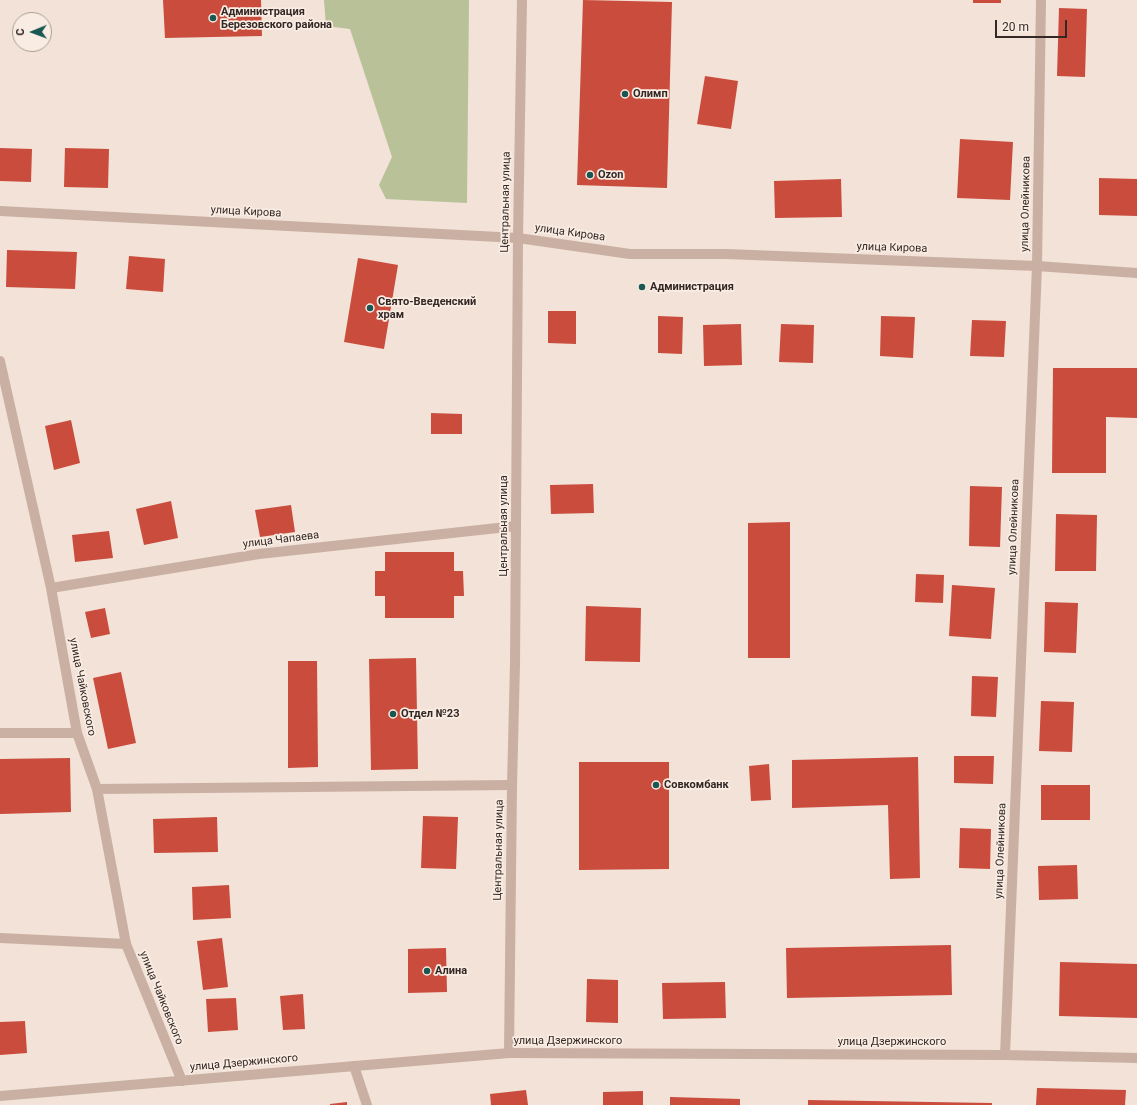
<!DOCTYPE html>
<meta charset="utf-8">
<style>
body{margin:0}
#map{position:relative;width:1137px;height:1105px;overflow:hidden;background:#f2e2d7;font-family:Roboto,sans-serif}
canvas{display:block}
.north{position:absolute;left:12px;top:12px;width:40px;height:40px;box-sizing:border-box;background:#f9ece3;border:1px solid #aa9e97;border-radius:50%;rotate:269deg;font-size:11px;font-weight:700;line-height:16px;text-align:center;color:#342825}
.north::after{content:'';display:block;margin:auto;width:14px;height:18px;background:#1a5753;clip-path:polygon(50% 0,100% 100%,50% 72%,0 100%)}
.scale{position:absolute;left:995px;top:20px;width:72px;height:18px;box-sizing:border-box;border:2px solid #342825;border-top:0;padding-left:5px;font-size:12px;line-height:14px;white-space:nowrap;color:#342825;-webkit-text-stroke:3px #f9ece3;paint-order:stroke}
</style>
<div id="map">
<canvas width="1137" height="1105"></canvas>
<div class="north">С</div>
<div class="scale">20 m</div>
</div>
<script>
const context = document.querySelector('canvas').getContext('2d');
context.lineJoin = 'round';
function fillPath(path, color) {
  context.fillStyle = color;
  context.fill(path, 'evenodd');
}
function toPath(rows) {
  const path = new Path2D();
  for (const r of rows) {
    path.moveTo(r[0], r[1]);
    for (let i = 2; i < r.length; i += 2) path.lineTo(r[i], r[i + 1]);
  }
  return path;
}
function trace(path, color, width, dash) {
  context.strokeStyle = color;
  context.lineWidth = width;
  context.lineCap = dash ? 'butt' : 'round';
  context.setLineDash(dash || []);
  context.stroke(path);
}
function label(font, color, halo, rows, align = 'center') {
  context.font = font + ' Roboto,sans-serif';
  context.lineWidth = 3.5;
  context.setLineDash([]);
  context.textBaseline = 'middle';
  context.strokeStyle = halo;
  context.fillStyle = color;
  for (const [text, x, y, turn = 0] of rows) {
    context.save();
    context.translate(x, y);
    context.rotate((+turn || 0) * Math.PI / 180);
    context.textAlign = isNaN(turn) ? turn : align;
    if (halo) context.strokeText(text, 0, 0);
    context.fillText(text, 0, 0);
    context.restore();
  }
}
const green = toPath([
 [324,0,469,0,467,203,386,199,379,185,392,157,350,29,326,26]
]);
const building = toPath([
 [163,0,261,0,262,36,165,38],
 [583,0,672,2,667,188,577,185],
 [973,0,1001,0,1001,3,973,3],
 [1059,8,1087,9,1085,77,1057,76],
 [705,76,738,81,731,129,697,124],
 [960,139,1013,142,1010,200,957,198],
 [0,148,32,149,31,182,0,181],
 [65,148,109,149,108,188,64,187],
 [1099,178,1137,179,1137,216,1099,215],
 [841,179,842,217,775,218,774,181],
 [7,250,77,252,75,289,6,287],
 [129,256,165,259,163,292,126,289],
 [358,258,398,265,384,349,344,342],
 [548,311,576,311,576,344,548,343],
 [658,316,683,317,682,354,658,353],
 [881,316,915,317,913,358,880,356],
 [972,320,1006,321,1004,357,970,356],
 [741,324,742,365,704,366,703,325],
 [781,324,814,325,813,363,779,362],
 [1053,368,1137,368,1137,418,1106,417,1106,473,1052,473],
 [431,413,462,414,462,434,431,434],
 [71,420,80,463,54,470,45,426],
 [593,484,594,513,551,514,550,485],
 [970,486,1002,487,1000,547,969,546],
 [171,501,178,538,144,545,136,509],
 [291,505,295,532,260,537,255,510],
 [1056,514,1097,515,1096,571,1055,571],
 [790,522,790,658,748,658,748,523],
 [109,531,113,558,75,562,72,535],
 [385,552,454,552,454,571,463,571,464,596,454,596,454,618,385,618,385,596,375,596,375,571,385,571],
 [916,574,944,575,943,603,915,602],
 [952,585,995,588,991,639,949,636],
 [1045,602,1078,603,1076,653,1044,652],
 [586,606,641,608,640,662,585,661],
 [105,608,110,634,91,638,85,612],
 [416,658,418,769,371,770,369,659],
 [288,661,317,661,318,767,288,768],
 [121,672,136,743,108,749,93,678],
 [972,676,998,677,996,717,971,716],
 [1041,701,1074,702,1072,752,1039,751],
 [954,756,994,756,993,784,954,783],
 [918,757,920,878,890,879,888,805,792,808,792,760],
 [70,758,71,812,0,814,0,759],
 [579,762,669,762,669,869,579,870],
 [769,764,771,800,751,801,749,766],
 [1041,785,1090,785,1090,820,1041,820],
 [423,816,458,817,456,869,421,868],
 [217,817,218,852,154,853,153,819],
 [960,828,991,829,990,869,959,868],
 [1077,865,1078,899,1039,900,1038,866],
 [229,885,231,918,193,920,192,887],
 [222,938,228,987,203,990,197,941],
 [951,945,952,995,787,998,786,948],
 [446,948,447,992,408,993,408,949],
 [1060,962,1137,964,1137,1018,1059,1016],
 [587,979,618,980,618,1023,586,1022],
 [725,982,726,1018,663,1019,662,983],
 [303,994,305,1029,283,1030,280,996],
 [236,998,238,1030,208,1032,206,999],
 [25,1021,27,1053,0,1055,0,1022],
 [1037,1088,1126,1090,1125,1105,1036,1105],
 [526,1090,528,1105,491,1105,490,1094],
 [643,1091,643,1105,603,1105,603,1092],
 [670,1097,740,1099,740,1105,670,1105],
 [808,1100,992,1103,992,1105,808,1105],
 [347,1102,347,1105,330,1105,330,1104]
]);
const service = toPath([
 [0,733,77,733],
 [97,789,512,785],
 [0,938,126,944],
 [354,1066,367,1105]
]);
const minor = toPath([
 [0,211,518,238,522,0],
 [0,361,51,588,77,733,97,789,126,944,182,1081],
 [51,588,259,554,516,526],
 [509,1053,1005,1055,1137,1058],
 [1005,1055,1037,266,1041,0]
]);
const tertiary = toPath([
 [0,1096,509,1053,512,785,515,664,518,238,630,254,726,254,1037,266,1137,273]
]);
const markers = [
 [213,18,4,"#1a5753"],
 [625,94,4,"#1a5753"],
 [590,175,4,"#1a5753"],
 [642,287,4,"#1a5753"],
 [370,308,4,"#1a5753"],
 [393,714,4,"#1a5753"],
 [656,785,4,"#1a5753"],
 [427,971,4,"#1a5753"]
];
const poiNames = [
 ["Администрация",221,12],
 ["Березовского района",221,25],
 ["Олимп",633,94],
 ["Ozon",598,175],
 ["Администрация",650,287],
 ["Свято-Введенский",378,302],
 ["храм",378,315],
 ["Отдел №23",401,714],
 ["Совкомбанк",664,785],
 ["Алина",435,971]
];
const streetNames = [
 ["Центральная улица",506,202,-89],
 ["улица Олейникова",1026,204,-89],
 ["улица Кирова",246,212,3],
 ["улица Кирова",570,233,8],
 ["улица Кирова",892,248,2],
 ["Центральная улица",504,526,-90],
 ["улица Олейникова",1014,527,-88],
 ["улица Чапаева",281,540,-7],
 ["улица Чайковского",82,687,79],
 ["Центральная улица",499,850,-89],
 ["улица Олейникова",1001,851,-88],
 ["улица Чайковского",161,998,68],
 ["улица Дзержинского",568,1041],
 ["улица Дзержинского",892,1042],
 ["улица Дзержинского",244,1063,-5]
];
fillPath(green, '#b8c197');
fillPath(building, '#ca4c3d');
trace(service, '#caafa3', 10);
trace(minor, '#caafa3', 10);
trace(tertiary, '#caafa3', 10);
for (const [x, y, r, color] of markers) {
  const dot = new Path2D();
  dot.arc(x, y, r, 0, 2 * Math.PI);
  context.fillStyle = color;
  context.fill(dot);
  trace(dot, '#f9ece3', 1.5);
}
label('bold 11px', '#342825', '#f9ece3', poiNames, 'left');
label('11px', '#342825', '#f9ece3', streetNames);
</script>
